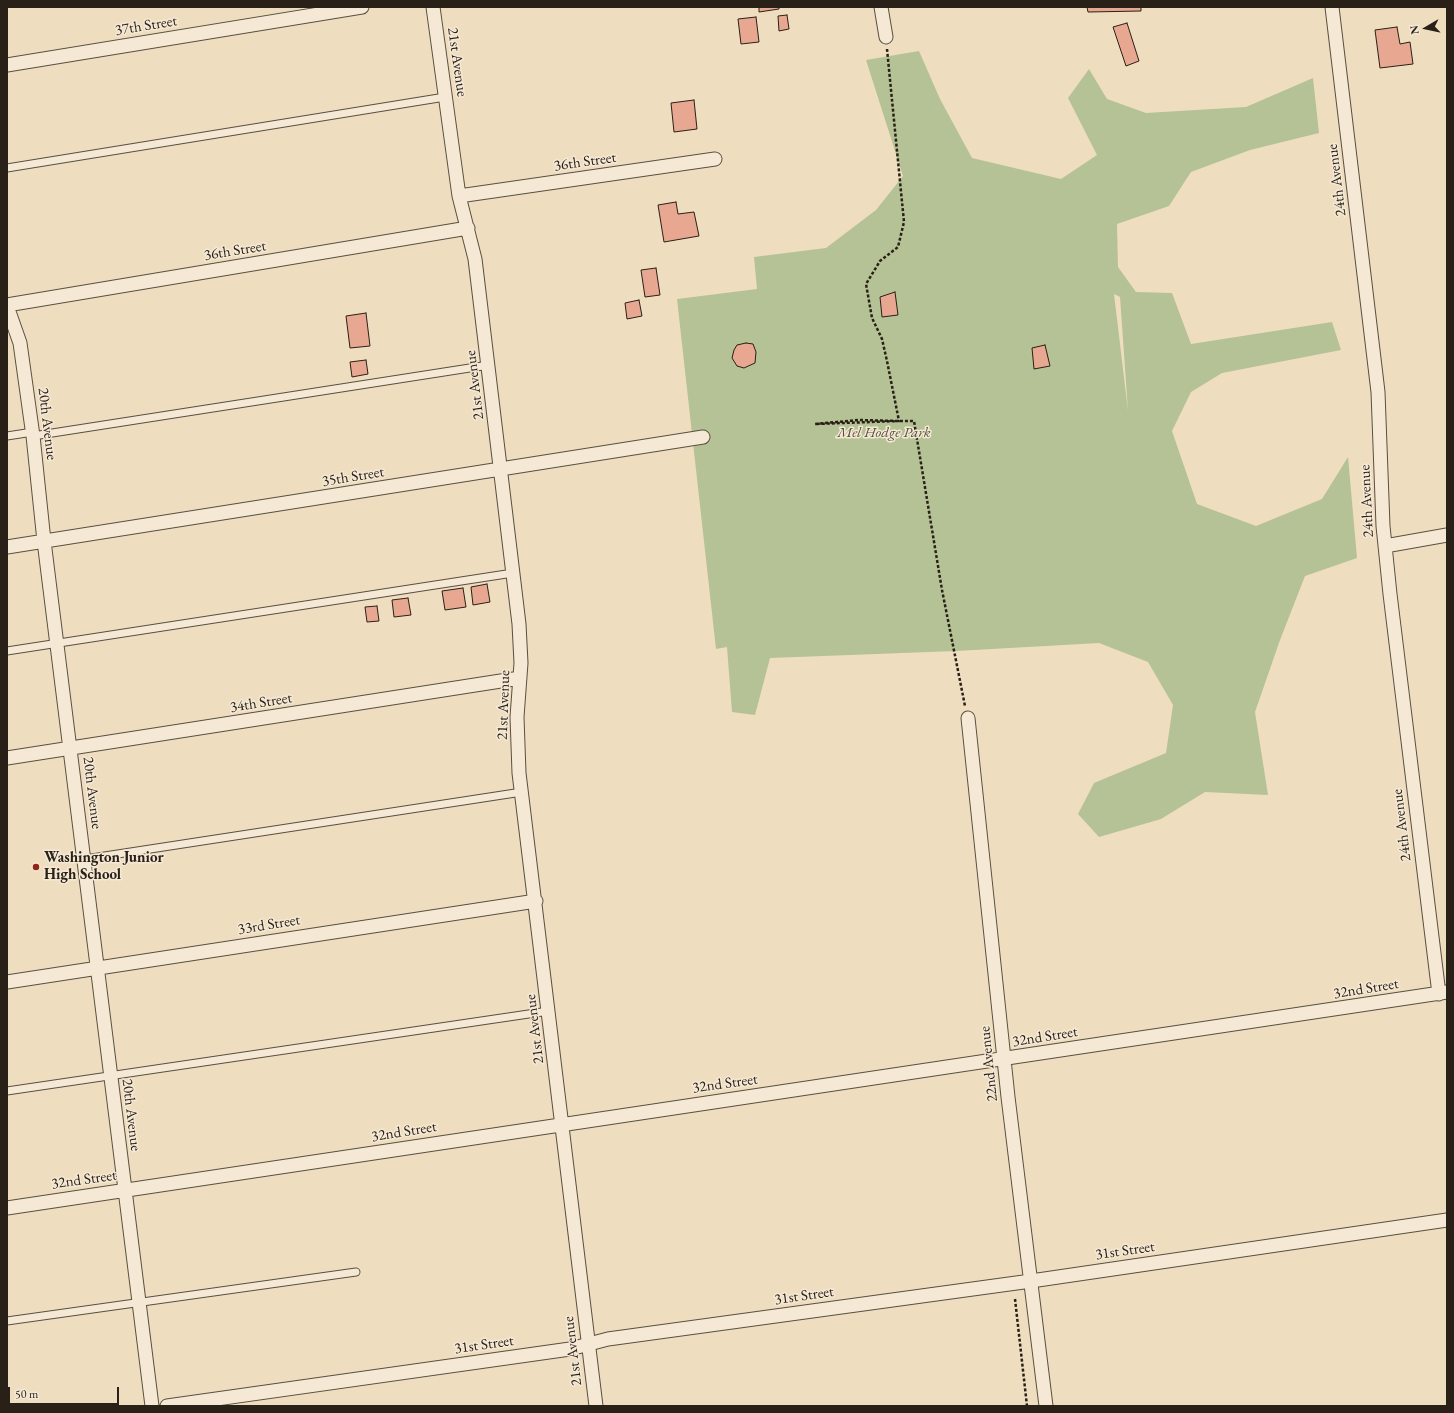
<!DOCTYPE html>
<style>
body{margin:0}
#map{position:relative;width:1454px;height:1413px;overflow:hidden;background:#efddbf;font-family:"EB Garamond",serif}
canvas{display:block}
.frame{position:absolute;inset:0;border:8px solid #292017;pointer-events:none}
.north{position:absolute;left:1406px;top:8px;width:40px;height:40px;-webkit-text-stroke:3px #f5e9d5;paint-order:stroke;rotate:261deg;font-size:11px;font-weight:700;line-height:16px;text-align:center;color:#292017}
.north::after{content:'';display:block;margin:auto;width:14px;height:18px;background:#292017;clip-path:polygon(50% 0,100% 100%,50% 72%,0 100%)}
.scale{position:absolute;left:8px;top:1387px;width:111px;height:18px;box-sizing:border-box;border:2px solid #292017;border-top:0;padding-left:5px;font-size:12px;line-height:14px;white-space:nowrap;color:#292017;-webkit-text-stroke:3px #f5e9d5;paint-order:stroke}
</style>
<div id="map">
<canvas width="1454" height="1413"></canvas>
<div class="frame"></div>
<div class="north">N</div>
<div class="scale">50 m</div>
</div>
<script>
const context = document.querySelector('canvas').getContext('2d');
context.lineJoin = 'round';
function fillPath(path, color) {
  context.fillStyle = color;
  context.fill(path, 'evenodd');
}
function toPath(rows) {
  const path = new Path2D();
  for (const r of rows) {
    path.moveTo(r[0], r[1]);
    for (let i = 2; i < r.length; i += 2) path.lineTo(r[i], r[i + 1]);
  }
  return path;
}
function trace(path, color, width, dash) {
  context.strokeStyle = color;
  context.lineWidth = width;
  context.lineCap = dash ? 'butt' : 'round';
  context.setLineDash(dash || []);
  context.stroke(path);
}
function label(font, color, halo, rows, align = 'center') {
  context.font = font + ' "EB Garamond",serif';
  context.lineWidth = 3;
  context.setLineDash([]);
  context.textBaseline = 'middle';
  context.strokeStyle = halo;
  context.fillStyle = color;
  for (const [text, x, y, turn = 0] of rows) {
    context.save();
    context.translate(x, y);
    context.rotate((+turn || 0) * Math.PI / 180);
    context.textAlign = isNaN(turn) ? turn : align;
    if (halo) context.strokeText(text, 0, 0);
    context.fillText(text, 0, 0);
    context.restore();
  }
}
const green = toPath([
 [919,51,940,99,972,158,1061,179,1097,155,1068,98,1089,69,1107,99,1146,113,1246,107,1313,78,1319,133,1250,150,1191,172,1169,206,1117,224,1118,267,1136,292,1172,293,1191,344,1332,322,1341,350,1222,373,1191,392,1172,431,1197,504,1256,526,1322,499,1348,457,1357,558,1305,576,1280,640,1255,712,1268,795,1205,792,1161,819,1099,837,1078,814,1094,783,1166,753,1173,705,1148,662,1099,643,956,651,770,658,755,715,732,712,727,647,716,649,677,299,757,289,754,257,826,248,876,210,903,176,866,60],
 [1114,294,1120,297,1128,411]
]);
const building = toPath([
 [759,7,779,7,779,9,759,12,759,7],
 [1087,7,1141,7,1141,11,1088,12,1087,7],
 [787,15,789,29,779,31,778,16,787,15],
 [756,17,759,42,741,44,738,19,756,17],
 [1127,23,1139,61,1126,66,1113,27,1127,23],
 [1397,27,1400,44,1410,42,1413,64,1380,68,1375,30,1397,27],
 [694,100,697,129,674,132,671,103,694,100],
 [676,202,678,214,694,212,699,236,664,242,658,205,676,202],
 [656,268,660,295,645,297,641,270,656,268],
 [895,292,898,315,882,317,880,297,895,292],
 [639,300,642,316,627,319,625,303,639,300],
 [366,313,370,346,350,348,346,316,366,313],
 [746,343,753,344,756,352,755,363,744,368,737,366,732,358,734,350,737,345,746,343],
 [1045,345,1050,366,1034,369,1032,348,1045,345],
 [366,360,368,374,352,377,350,362,366,360],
 [487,584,490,602,473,605,471,587,487,584],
 [463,588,466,607,445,610,442,591,463,588],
 [408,598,411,615,394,617,392,600,408,598],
 [377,606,379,621,367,622,365,607,377,606]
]);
const path = toPath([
 [887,49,904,222,898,247,880,261,866,284,872,318,882,339,887,361,899,421,815,424,858,420,899,421,914,421,942,590,965,706],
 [1015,1299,1027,1406]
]);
const service = toPath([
 [7,168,445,97],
 [7,436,33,432],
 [33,436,489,365],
 [7,651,513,573],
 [85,859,522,792],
 [7,1091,549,1011],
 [7,1321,356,1272]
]);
const minor = toPath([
 [433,7,459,196,475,259,519,624,521,663,517,717,519,773,596,1406],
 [881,7,886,37],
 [1332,7,1378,392,1383,526,1390,594,1439,994],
 [7,65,362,7],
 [459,196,715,159],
 [7,305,468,228],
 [7,306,20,343,33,436,44,541,152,1406],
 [1385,546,1447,535],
 [7,547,703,437],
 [968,718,1008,1097,1046,1406],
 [7,758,520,678],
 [7,982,536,901],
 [7,1208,1447,992],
 [167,1406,570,1349,608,1339,1031,1281,1447,1220]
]);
const markers = [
 [36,867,4,"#8f2418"]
];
const streetNames = [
 ["37th Street",146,26,-9],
 ["21st Avenue",457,62,82],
 ["36th Street",585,162,-8],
 ["24th Avenue",1337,180,-97],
 ["36th Street",235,251,-9],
 ["21st Avenue",475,385,-97],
 ["20th Avenue",47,424,83],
 ["35th Street",353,477,-9],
 ["24th Avenue",1367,501,-93],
 ["34th Street",261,703,-9],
 ["21st Avenue",504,705,-88],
 ["20th Avenue",92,793,83],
 ["24th Avenue",1402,825,-97],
 ["33rd Street",269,925,-9],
 ["32nd Street",1366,989,-9],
 ["21st Avenue",535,1029,-97],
 ["32nd Street",1045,1037,-9],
 ["22nd Avenue",989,1064,-96],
 ["32nd Street",725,1084,-8],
 ["20th Avenue",131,1115,83],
 ["32nd Street",404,1132,-9],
 ["32nd Street",84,1180,-8],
 ["31st Street",1125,1251,-8],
 ["31st Street",804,1296,-8],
 ["31st Street",484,1345,-8],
 ["21st Avenue",573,1351,-97]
];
const parkNames = [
 ["Mel Hodge Park",884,433]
];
const poiNames = [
 ["Washington Junior",44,858],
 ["High School",44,875]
];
fillPath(green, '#b5c295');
fillPath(building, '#e7a790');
trace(building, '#292017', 1);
trace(service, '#5a4f41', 9);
trace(minor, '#5a4f41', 15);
trace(path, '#292017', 2.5, [3, 2]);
trace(service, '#f5e9d5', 7);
trace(minor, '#f5e9d5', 13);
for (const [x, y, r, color] of markers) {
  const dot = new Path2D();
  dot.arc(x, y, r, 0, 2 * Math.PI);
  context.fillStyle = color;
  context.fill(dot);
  trace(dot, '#f5e9d5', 1.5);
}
label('15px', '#292017', '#f5e9d5', streetNames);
label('italic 15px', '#53513d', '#f5e9d5', parkNames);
label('bold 15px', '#292017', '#f5e9d5', poiNames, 'left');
</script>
